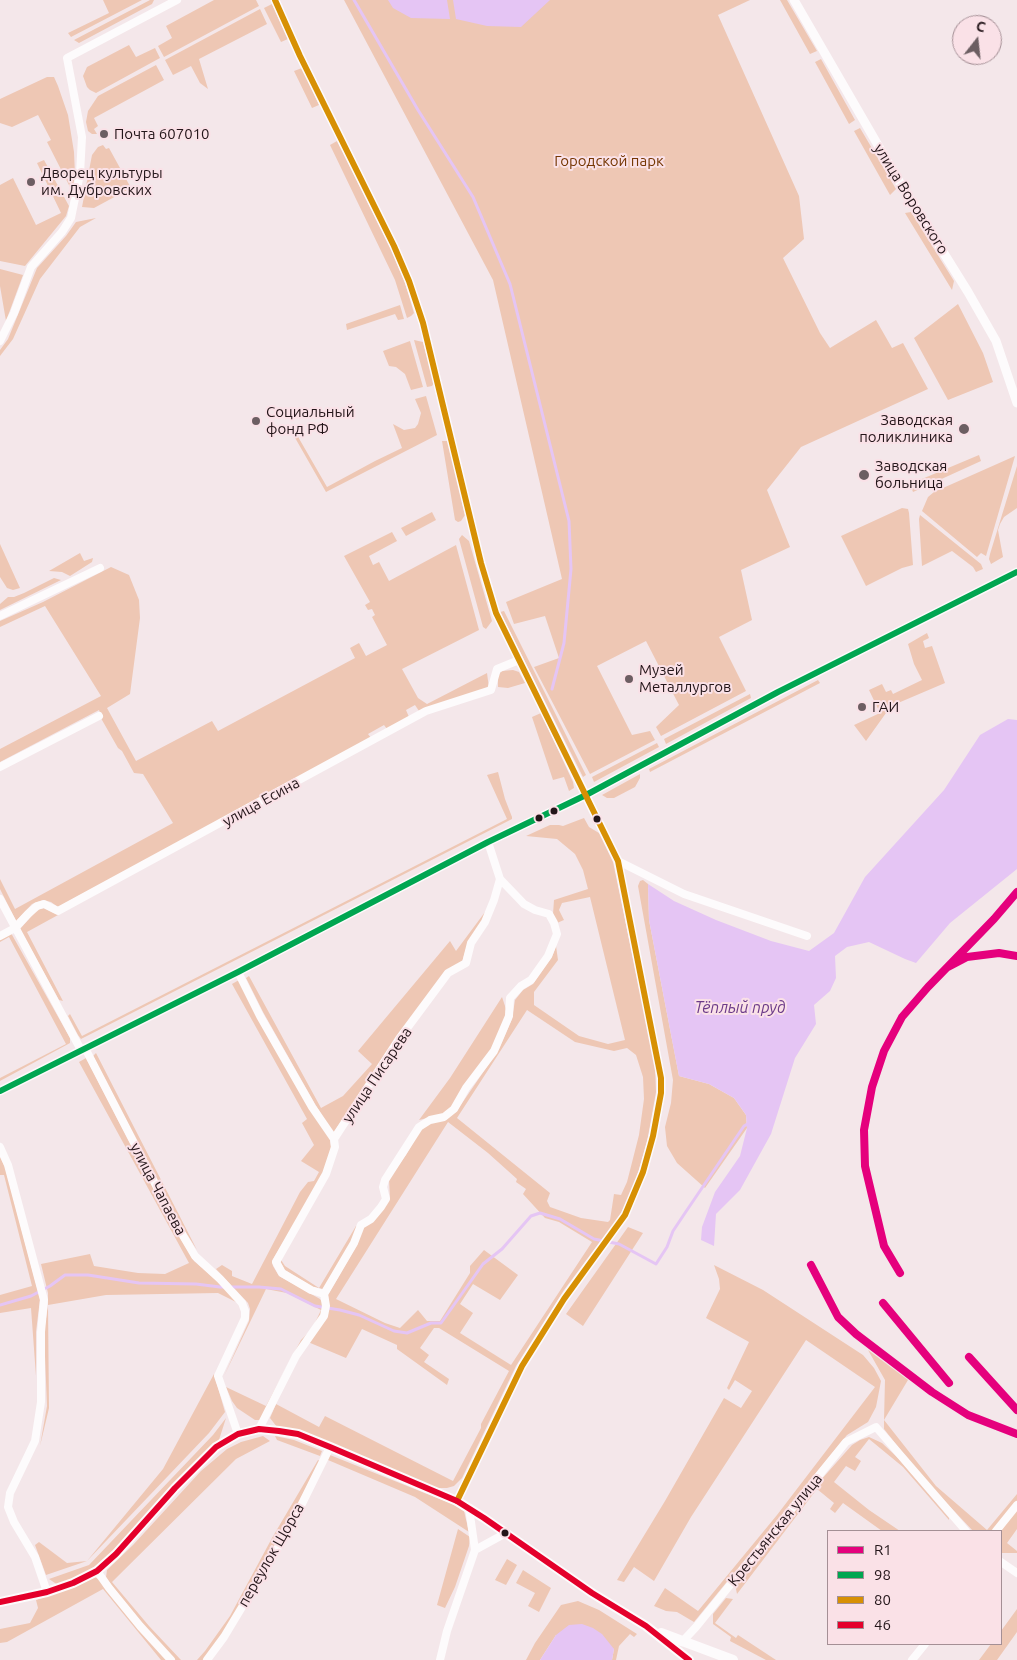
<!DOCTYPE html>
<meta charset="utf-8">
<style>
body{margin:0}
#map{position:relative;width:1017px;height:1660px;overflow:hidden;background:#f4e7ea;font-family:Ubuntu,sans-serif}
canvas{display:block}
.legend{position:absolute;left:827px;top:1530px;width:175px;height:115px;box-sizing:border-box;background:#fae1e7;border:1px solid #a48f95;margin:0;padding:6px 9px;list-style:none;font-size:15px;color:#231519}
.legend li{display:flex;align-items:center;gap:10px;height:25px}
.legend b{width:25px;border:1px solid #a48f95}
.north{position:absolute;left:952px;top:15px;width:50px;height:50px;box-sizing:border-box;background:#fae1e7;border:1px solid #a48f95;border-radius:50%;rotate:16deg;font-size:14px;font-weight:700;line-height:20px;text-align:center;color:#231519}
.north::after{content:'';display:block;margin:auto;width:18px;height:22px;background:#6c5e62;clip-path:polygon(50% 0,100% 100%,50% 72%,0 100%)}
</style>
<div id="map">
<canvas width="1017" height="1660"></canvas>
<ul class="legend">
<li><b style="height:6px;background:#e5007d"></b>R1</li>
<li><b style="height:6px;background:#00a651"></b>98</li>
<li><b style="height:6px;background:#d79004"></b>80</li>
<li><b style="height:6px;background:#e4002b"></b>46</li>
</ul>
<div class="north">С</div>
</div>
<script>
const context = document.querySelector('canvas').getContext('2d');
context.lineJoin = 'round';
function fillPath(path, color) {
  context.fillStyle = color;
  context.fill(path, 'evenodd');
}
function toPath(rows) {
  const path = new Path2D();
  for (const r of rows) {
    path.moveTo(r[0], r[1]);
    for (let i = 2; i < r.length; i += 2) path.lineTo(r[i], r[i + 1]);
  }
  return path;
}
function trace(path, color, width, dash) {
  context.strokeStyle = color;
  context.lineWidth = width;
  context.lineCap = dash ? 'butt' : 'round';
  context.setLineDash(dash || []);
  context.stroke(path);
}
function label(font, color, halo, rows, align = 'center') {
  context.font = font + ' Ubuntu,sans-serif';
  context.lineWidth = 4;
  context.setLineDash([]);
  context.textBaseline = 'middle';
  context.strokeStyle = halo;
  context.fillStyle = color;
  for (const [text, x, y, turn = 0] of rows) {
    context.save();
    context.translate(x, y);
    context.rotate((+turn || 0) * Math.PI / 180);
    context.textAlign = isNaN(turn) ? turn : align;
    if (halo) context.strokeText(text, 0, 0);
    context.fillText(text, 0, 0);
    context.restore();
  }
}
const green = toPath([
 [103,0,142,0,71,37,68,33,109,13],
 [150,0,154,0,152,4,79,43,74,40],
 [214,0,256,0,259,6,164,57,158,46,172,38,166,26],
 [344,0,750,0,718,15,799,196,804,239,783,258,820,333,830,348,876,320,892,348,903,343,928,389,801,447,767,490,790,547,741,570,752,620,719,637,746,691,661,736,656,727,679,705,646,641,597,666,632,735,650,731,655,740,590,774,534,667,559,658,545,616,514,624,506,602,562,579,493,280],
 [780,0,787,0,817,51,810,54],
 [272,4,288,39,281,42,264,8],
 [260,9,267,24,199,59,208,89,200,83,191,66,173,75,165,60],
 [129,45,136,57,155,48,160,58,96,93,90,90,87,87,83,76,87,67],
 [821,59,855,120,849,124,815,62],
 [156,65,164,80,94,118,98,126,94,129,97,134,92,134,88,131,86,122,88,111,98,96],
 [302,68,319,105,312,108,294,71],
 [47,77,54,77,58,86,68,115,74,152,75,175,72,191,47,142,51,140,38,115,12,127,0,123,0,99],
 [860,128,896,189,890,195,854,131],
 [337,141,391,249,405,283,414,313,411,316,407,318,395,280,330,145],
 [103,145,106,149,109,148,131,188,94,208,82,207,92,155,98,147],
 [44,160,69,206,66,216,25,266,0,261,0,185,13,178,36,225,61,213,37,163],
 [911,212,954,281,952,290,905,213],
 [96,218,80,227,40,279,13,339,0,356,0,350,8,339,37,268,66,236,76,222],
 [0,269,23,275,6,321,0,286],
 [958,304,983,353,993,382,948,400,914,338],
 [400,305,404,319,398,320,395,314,347,330,346,324],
 [414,340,423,342,434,383,432,386,427,387],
 [410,341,423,387,411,390,405,374,396,367,389,366,383,351],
 [426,396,437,435,326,492,294,436,297,435,327,487,375,461,402,448,393,424,404,430,415,428,418,424,421,413,415,399],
 [442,441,448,441,465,515,461,521,458,522,455,520],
 [979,455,981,461,913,492,910,484],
 [1015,456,986,556,981,553,977,557,922,511,928,497,934,492],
 [1017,466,1017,508,1004,517,1000,524,998,530,1003,557,991,564,989,559,990,554],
 [902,508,908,509,909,513,913,565,902,568,866,586,841,536],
 [432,512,436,520,406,536,401,528],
 [920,515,981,564,983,569,976,572,973,567,952,551,922,566,919,519],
 [392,532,397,541,369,556,373,565,379,562,389,581,456,545,479,630,402,669,418,698,427,704,487,673,489,688,419,711,415,705,406,710,409,717,387,729,384,725,368,734,371,738,58,907,51,902,43,900,32,904,16,921,0,889,0,879,15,909,173,823,143,774,134,773,122,751,118,748,102,720,99,710,0,762,0,749,101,696,45,606,0,627,0,621,43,602,111,567,129,575,139,600,140,618,130,694,107,708,136,761,212,721,218,731,355,658,350,648,359,643,366,656,387,645,372,617,375,615,372,609,368,610,365,605,370,602,344,556],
 [462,535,469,541,492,621,486,629,483,627,459,539],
 [0,544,20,588,13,590,7,588,0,577],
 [80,553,84,561,93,558,92,562,70,576,62,572,49,571],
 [54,578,61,580,0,610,0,604,8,597,14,597,24,593],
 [504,611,586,775,583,777,500,612],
 [927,633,929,638,923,641,925,648,932,646,945,683,891,706,866,741,854,725,880,713,869,690,882,684,886,692,891,690,893,694,922,680,914,664,908,644],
 [513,670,519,672,525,683,508,688,498,687,498,675,502,671],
 [818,680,820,683,650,772,649,769],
 [750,694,751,698,666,744,664,739],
 [541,713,573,782,574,788,569,791,564,777,553,780,532,717],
 [657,743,659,747,594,782,592,777],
 [498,772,505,799,512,817,512,819,81,1039,78,1035,68,1016,70,1014,82,1036,507,819,487,775],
 [640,774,640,778,635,787,614,798,607,798,602,795],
 [584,818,589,827,599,833,613,862,655,1064,656,1092,647,1142,637,1176,629,1198,620,1215,564,1290,516,1366,462,1478,454,1486,447,1488,437,1488,277,1427,270,1418,276,1404,319,1427,325,1416,453,1481,481,1428,481,1424,509,1371,439,1328,434,1328,420,1348,429,1355,424,1362,449,1379,447,1385,397,1349,397,1345,362,1329,346,1358,308,1342,329,1303,328,1295,357,1245,363,1228,373,1220,384,1208,390,1198,389,1179,406,1155,421,1129,430,1123,456,1112,499,1049,512,1019,515,1000,523,990,533,984,552,957,556,946,558,960,534,992,534,1005,579,1036,608,1044,625,1040,590,897,562,903,559,910,564,920,557,923,553,914,554,900,588,889,583,870,575,854,557,839,526,836,550,825,559,825,563,826],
 [527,1010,575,1042,614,1051,627,1048,636,1055,643,1077,644,1099,639,1135,627,1182,621,1195,614,1194,610,1220,608,1222,581,1218,550,1207,547,1201,550,1193,457,1118],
 [448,1122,488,1153,517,1179,516,1182,526,1189,523,1194,545,1218,559,1222,592,1242,511,1365,460,1333,473,1313,460,1304,473,1284,500,1300,518,1275,484,1250,470,1266,470,1273,440,1321,427,1321,418,1310,400,1328,385,1323,336,1299],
 [643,880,648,884,649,920,679,1076,709,1084,734,1098,746,1115,747,1128,705,1188,677,1163,667,1146,665,1127,671,1103,673,1080,638,886,640,881],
 [44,908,58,915,27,932,63,1001,59,1000,20,929,37,910],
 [485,912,483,920,468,942,462,962,445,971,333,1133,315,1104,263,1012,246,978,249,976,321,1108,343,1096,372,1064,358,1051,450,941,456,951],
 [11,933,70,1038,70,1043,0,1081,0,1078,66,1044,9,937,0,942,0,939],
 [239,980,330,1139,331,1148,324,1173,272,1261,273,1266,279,1276,320,1299,324,1305,322,1316,261,1420,255,1420,237,1408,232,1401,226,1387,266,1406,301,1340,312,1329,321,1310,287,1293,266,1289,224,1376,249,1321,250,1309,248,1303,216,1269,222,1265,232,1271,232,1276,252,1284,300,1192,308,1182,314,1181,319,1172,301,1161,314,1145,302,1123,307,1119,232,984],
 [502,997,506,1009,505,1017,492,1049,453,1107,444,1114,419,1120,450,1078],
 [96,1053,197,1250,176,1217,93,1056],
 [86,1058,170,1221,194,1261,216,1280,240,1304,218,1293,106,1295,48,1305,49,1408,40,1446,47,1406,44,1332,48,1305,48,1293,41,1264,90,1254,94,1266,138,1273,165,1274,189,1263,79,1062],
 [0,1157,5,1167,40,1299,36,1332,36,1376,31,1308,0,1313,0,1295,32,1286,4,1175,0,1175],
 [356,1226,357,1227,352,1240,323,1289,313,1287,285,1270,281,1263,281,1260,285,1266,319,1288],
 [628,1227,643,1233,583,1326,566,1314],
 [714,1265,763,1290,863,1355,874,1368,881,1381,876,1407,868,1422,847,1435,694,1622,677,1612,666,1611,654,1606,665,1588,698,1611,777,1515,875,1387,806,1340,691,1517,654,1581,634,1567,624,1582,617,1580,665,1501,724,1398,741,1408,752,1391,735,1380,729,1390,727,1388,749,1342,706,1318,720,1289,719,1279],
 [868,1350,908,1380,884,1420,936,1486,987,1530,1017,1494,1017,1501,992,1531,973,1531,922,1477,884,1429,884,1420,885,1380],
 [214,1374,225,1412,209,1433,87,1561,46,1575,35,1545,39,1542,67,1563,87,1561,163,1469],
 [226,1418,218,1443,112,1552,97,1565,81,1575,58,1585,49,1579,89,1565,213,1435],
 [263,1436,270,1441,236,1459,112,1582,149,1626,181,1660,175,1660,141,1622,109,1582,106,1577,107,1570,133,1545,201,1471,227,1449,241,1442],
 [275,1436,294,1440,322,1451,320,1456,277,1440],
 [869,1437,882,1443,898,1458,949,1518,949,1520,903,1467,869,1439,855,1457,861,1461,855,1471,846,1466,834,1482,869,1510,900,1531,882,1531,843,1503,835,1513,830,1509,834,1503,817,1489,737,1594,736,1589,739,1580,812,1490,852,1445,860,1440],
 [330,1455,452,1504,464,1511,469,1532,415,1497,328,1460],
 [318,1460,320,1461,286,1526,222,1635,203,1660,197,1660,205,1651,230,1616,272,1538],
 [1017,1509,1017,1529,1007,1543,1017,1551,1017,1553,1001,1553,1001,1531,999,1531],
 [458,1529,470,1537,469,1546,455,1587,445,1608,437,1605],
 [507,1559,517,1565,506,1585,495,1580],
 [523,1570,551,1588,539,1612,528,1606,535,1593,516,1583],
 [95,1577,101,1581,167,1660,161,1660,103,1589,7,1642,0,1643,0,1629,30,1623,38,1608,36,1600,75,1587],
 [726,1598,733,1599,715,1623,736,1638,738,1635,776,1660,766,1660,730,1641,731,1637,713,1624,713,1614],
 [578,1601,599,1610,637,1634,634,1637,630,1634,619,1646,616,1660,612,1660,614,1649,556,1635,540,1660,526,1660,535,1643,561,1605],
 [1017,1609,1017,1632,997,1660,979,1660,991,1644,1001,1644,1001,1631]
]);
const water = toPath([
 [388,0,447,0,450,19,411,18,393,8],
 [453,0,550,0,521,27,487,26,456,19],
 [1008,719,1017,720,1017,869,950,923,916,963,905,959,869,942,847,947,835,956,836,978,830,991,814,1005,816,1024,795,1058,771,1134,740,1190,716,1214,714,1246,701,1240,702,1227,715,1192,740,1156,747,1128,746,1115,734,1098,709,1084,679,1076,649,920,648,884,674,901,716,920,771,941,809,951,834,933,865,877,944,790,980,735],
 [582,1624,593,1628,602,1634,614,1649,612,1660,540,1660,556,1635,569,1625]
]);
const stream = toPath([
 [354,0,418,110,473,197,510,284,569,521,571,569,564,643,552,689],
 [0,1305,31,1296,50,1286,65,1275,88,1275,139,1283,196,1284,220,1287,259,1287,281,1289,315,1306,340,1310,359,1315,394,1331,407,1333,431,1323,441,1323,483,1264,502,1249,531,1216,540,1213,560,1219,594,1239,619,1244,656,1264,667,1247,673,1231,685,1213,744,1126,749,1123]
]);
const minor = toPath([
 [0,341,14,313,31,267,62,232,71,218,80,174,82,137,67,58,177,0],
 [0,616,100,568],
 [0,767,99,716],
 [618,861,684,894,807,936],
 [0,899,81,1050],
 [0,936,15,928,28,914,37,906,44,904,58,911,426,711,491,690,497,669,519,660],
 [238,972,260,1016,312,1107,334,1139],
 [85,1048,175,1222,195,1256,220,1279,242,1303,245,1311,245,1318,218,1376,238,1434],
 [0,1147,8,1165,44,1300,41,1332,41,1402,35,1441,10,1493,8,1507,14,1522,35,1557,47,1592],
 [324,1294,311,1290,282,1273,276,1262,326,1174,335,1147,334,1139,399,1039,448,973,466,963,471,943,485,922,494,900,500,879,488,842],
 [259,1429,296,1356,324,1316,326,1306,324,1294,354,1243,361,1225,371,1219,381,1207,386,1199,383,1187,385,1180,419,1127,430,1120,444,1117,454,1109,466,1088,494,1051,509,1016,510,998,521,986,531,980,548,956,557,934,554,923,549,914,535,910,524,904,500,879],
 [996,1531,1017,1505],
 [475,1550,506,1533],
 [1001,1562,1017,1573],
 [97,1571,109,1588,140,1626,171,1660],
 [682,1642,696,1627,846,1442,876,1427,966,1531],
 [207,1660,224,1637,292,1524,330,1447],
 [440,1660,447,1631,475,1550,469,1508],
 [912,1660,925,1644]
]);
const tertiary = toPath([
 [275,0,300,56,394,246,409,281,423,323,481,563,496,613,618,861,661,1078,661,1093,653,1136,643,1172,625,1215,564,1299,522,1366,457,1501],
 [794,0,897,178,968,292,996,341,1017,403],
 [0,1091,238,972,488,842,586,795,778,692,1017,572]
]);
const secondary = toPath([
 [0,1602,47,1592,73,1583,97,1571,116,1554,175,1488,216,1447,238,1434,259,1429,279,1431,298,1434,330,1447,457,1501,484,1518,592,1593,646,1626,689,1660],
 [661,1633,733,1660]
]);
const bus1 = toPath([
 [0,1091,238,972,488,842,586,795,778,692,1017,572]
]);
const bus2 = toPath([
 [275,0,300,56,394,246,409,281,423,323,481,563,496,613,618,861,661,1078,661,1093,653,1136,643,1172,625,1215,564,1299,522,1366,457,1501]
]);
const bus3 = toPath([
 [0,1602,47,1592,73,1583,97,1571,116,1554,175,1488,216,1447,238,1434,259,1429,279,1431,298,1434,330,1447,457,1501,484,1518,592,1593,646,1626,689,1660]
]);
const rail1 = toPath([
 [948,967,967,957,999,953,1017,956],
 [811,1265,838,1317,856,1334,932,1392,968,1415,1017,1434],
 [900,1273,884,1246,865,1166,864,1130,872,1087,884,1051,902,1017,928,987,994,919,1017,892],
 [883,1303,949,1383],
 [969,1357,1017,1410]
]);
const markers = [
 [104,134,5,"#6c5e62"],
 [31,182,5,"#6c5e62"],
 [256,421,5,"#6c5e62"],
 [964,429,6,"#6c5e62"],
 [864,475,6,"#6c5e62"],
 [629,679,5,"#6c5e62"],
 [862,707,5,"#6c5e62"],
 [554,811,4.5,"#231519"],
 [539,818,4.5,"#231519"],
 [597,819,4.5,"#231519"],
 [505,1533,4.5,"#231519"]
];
const poiNames = [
 ["Почта 607010",114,134],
 ["Дворец культуры",41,173],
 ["им. Дубровских",41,190],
 ["Социальный",266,412],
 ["фонд РФ",266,429],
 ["Заводская",953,420,"right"],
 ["поликлиника",953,437,"right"],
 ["Заводская",875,466],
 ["больница",875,483],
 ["Музей",639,670],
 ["Металлургов",639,687],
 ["ГАИ",872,707]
];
const parkNames = [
 ["Городской парк",609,161]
];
const streetNames = [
 ["улица Воровского",911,199,58],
 ["улица Есина",261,802,-29],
 ["улица Писарева",377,1075,-56],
 ["улица Чапаева",158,1189,62],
 ["Крестьянская улица",775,1530,-51],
 ["переулок Щорса",271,1555,-60]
];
const waterNames = [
 ["Тёплый пруд",740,1008]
];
fillPath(green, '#eec7b4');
fillPath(water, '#e5c5f4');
trace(stream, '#e5c5f4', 3);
trace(minor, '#fdfbfc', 8);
trace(tertiary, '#fdfbfc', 9);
trace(secondary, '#fdfbfc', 10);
trace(bus1, '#00a651', 6);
trace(bus2, '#d79004', 6);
trace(bus3, '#e4002b', 6);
trace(rail1, '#e5007d', 8);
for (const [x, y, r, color] of markers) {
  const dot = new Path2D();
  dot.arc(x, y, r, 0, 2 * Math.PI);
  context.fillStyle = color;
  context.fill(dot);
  trace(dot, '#fae1e7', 2);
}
label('15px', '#231519', '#fae1e7', poiNames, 'left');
label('15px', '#763704', '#fae1e7', parkNames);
label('15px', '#231519', '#fae1e7', streetNames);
label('italic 16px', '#6c3b89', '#fae1e7', waterNames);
</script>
